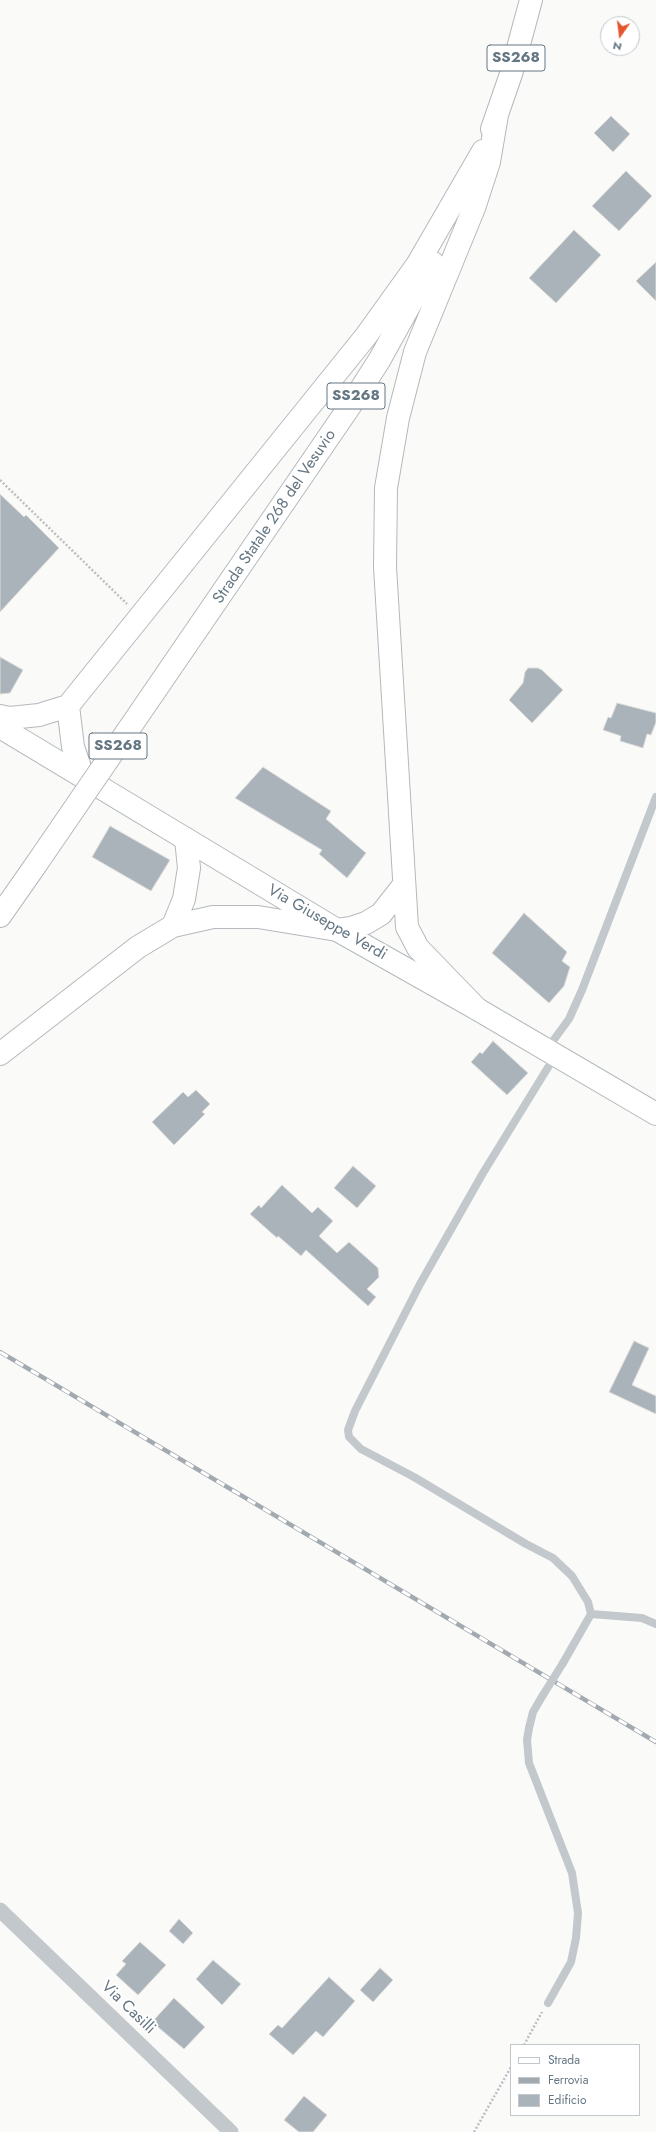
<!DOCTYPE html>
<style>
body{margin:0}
#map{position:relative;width:656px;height:2132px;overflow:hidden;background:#fafaf8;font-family:Jost,sans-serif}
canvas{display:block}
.legend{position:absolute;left:510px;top:2044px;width:130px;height:72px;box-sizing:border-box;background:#fff;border:1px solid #c1c8cd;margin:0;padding:5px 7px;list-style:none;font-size:12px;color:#657683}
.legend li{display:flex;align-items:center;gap:8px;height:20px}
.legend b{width:20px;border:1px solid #c1c8cd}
.north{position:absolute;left:600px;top:16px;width:40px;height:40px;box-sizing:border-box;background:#fff;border:1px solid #c1c8cd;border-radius:50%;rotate:194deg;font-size:11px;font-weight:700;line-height:16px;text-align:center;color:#657683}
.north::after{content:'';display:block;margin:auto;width:14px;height:18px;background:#e4572e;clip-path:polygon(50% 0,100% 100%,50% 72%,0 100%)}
</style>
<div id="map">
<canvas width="656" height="2132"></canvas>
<ul class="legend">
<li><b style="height:5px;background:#fff"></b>Strada</li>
<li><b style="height:5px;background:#a2aab0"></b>Ferrovia</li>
<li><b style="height:11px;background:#aab3b9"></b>Edificio</li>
</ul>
<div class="north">N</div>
</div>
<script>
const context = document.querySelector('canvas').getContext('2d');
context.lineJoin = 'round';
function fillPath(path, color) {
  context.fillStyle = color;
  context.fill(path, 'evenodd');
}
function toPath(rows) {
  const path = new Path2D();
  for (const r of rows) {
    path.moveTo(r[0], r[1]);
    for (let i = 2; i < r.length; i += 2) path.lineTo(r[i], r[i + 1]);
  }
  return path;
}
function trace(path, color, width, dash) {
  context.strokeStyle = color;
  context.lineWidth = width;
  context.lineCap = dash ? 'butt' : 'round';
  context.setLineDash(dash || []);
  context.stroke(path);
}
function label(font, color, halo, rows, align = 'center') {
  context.font = font + ' Jost,sans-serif';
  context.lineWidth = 4;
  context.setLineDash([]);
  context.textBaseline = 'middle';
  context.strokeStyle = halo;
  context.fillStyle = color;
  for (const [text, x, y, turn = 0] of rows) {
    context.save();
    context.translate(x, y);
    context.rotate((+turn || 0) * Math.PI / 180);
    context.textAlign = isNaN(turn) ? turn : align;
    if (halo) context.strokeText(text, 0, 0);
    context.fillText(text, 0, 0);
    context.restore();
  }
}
const building = toPath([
 [611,116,630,134,613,152,594,133,611,116],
 [626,171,652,196,619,231,592,206,626,171],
 [574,230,601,255,556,303,529,278,574,230],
 [656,262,656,301,636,281,656,262],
 [0,494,24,517,26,515,59,548,0,612,0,494],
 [0,657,23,670,10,693,0,694,0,657],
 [528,668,538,668,542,670,563,690,532,723,509,700,523,683,525,672,528,668],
 [617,703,656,713,656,722,651,735,647,734,643,748,620,741,621,736,603,730,608,717,611,718,617,703],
 [263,767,331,811,326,819,366,853,347,878,319,854,322,850,235,798,263,767],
 [110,826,170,860,151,891,92,857,110,826],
 [524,913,567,952,562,961,570,967,564,986,549,1003,492,953,524,913],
 [493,1041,528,1073,507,1095,471,1062,480,1052,482,1054,493,1041],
 [196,1090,210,1104,202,1112,205,1114,174,1145,152,1122,183,1092,188,1097,196,1090],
 [353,1166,376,1186,357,1208,334,1188,353,1166],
 [282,1185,312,1213,318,1207,333,1221,319,1236,337,1253,349,1242,378,1268,379,1277,367,1289,376,1297,368,1306,306,1250,301,1256,278,1236,277,1238,250,1214,259,1205,261,1208,282,1185],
 [634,1341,649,1348,632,1385,656,1396,656,1414,609,1392,634,1341],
 [179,1919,193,1933,183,1944,169,1931,179,1919],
 [140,1942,166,1965,138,1995,116,1975,126,1964,122,1961,140,1942],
 [213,1960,241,1984,222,2005,196,1979,213,1960],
 [380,1968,393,1980,373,2002,360,1990,380,1968],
 [329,1977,355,2001,323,2037,316,2031,293,2055,269,2034,278,2025,282,2028,329,1977],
 [174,1998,205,2027,184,2049,152,2022,174,1998],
 [304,2096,327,2115,313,2132,299,2132,284,2120,304,2096]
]);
const path = toPath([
 [0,480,127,604],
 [524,2045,542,2012],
 [474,2132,511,2067]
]);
const lane = toPath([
 [547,1049,569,1019,582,990,656,797],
 [555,1056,483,1173,420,1284,355,1411,348,1430,349,1437,361,1449,414,1477,526,1544,553,1558,572,1576,588,1602,591,1614,563,1663],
 [591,1614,642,1618,656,1624],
 [543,1695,533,1712,529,1728,527,1740,529,1763,572,1873,578,1913,576,1938,571,1962,548,2003]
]);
const street = toPath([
 [0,1910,231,2132]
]);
const secondary = toPath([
 [0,727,337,930,477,1009,656,1114]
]);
const highway = toPath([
 [492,129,511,74,531,0],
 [200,625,352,403,380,359,433,263],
 [68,706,73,747,83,776],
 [0,716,10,718,39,715,68,706,366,336,417,265,483,151],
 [0,916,35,866],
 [173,926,184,899,189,868,186,839],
 [477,1009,418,948,407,927,385,567,386,488,398,418,415,352,474,208,489,162,497,115],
 [0,1054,138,947,173,926,213,917,258,917,337,930,351,928,366,923,381,914,403,886]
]);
const rail = toPath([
 [0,1352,656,1742]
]);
const laneBridge = toPath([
 [543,1695,563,1663]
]);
const highwayBridge = toPath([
 [35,866,200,625]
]);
const shields = [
 [516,58,58],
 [356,396,58],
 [118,746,58]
];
const shieldNames = [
 ["SS268",516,58],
 ["SS268",356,396],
 ["SS268",118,746]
];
const streetNames = [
 ["Strada Statale 268 del Vesuvio",275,517,-56],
 ["Via Giuseppe Verdi",327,923,30],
 ["Via Casilli",128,2008,44]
];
fillPath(building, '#aab3b9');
trace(building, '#dcdcda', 1);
trace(secondary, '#b3babf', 24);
trace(highway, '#b4b9bd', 24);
trace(path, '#bbbfc2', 2.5, [2, 2]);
trace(lane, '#c3c8cc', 8);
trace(street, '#c3c8cc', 15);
trace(secondary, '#fff', 22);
trace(highway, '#fff', 22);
trace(rail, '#a2aab0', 4.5);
trace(rail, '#fff', 3, [9]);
trace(highwayBridge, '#b4b9bd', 24, []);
trace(laneBridge, '#c3c8cc', 8);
trace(highwayBridge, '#fff', 22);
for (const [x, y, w] of shields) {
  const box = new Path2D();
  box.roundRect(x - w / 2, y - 13, w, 26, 3);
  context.fillStyle = '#fff';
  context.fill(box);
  trace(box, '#657683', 1);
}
label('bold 15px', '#657683', null, shieldNames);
label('16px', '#657683', '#fff', streetNames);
</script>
